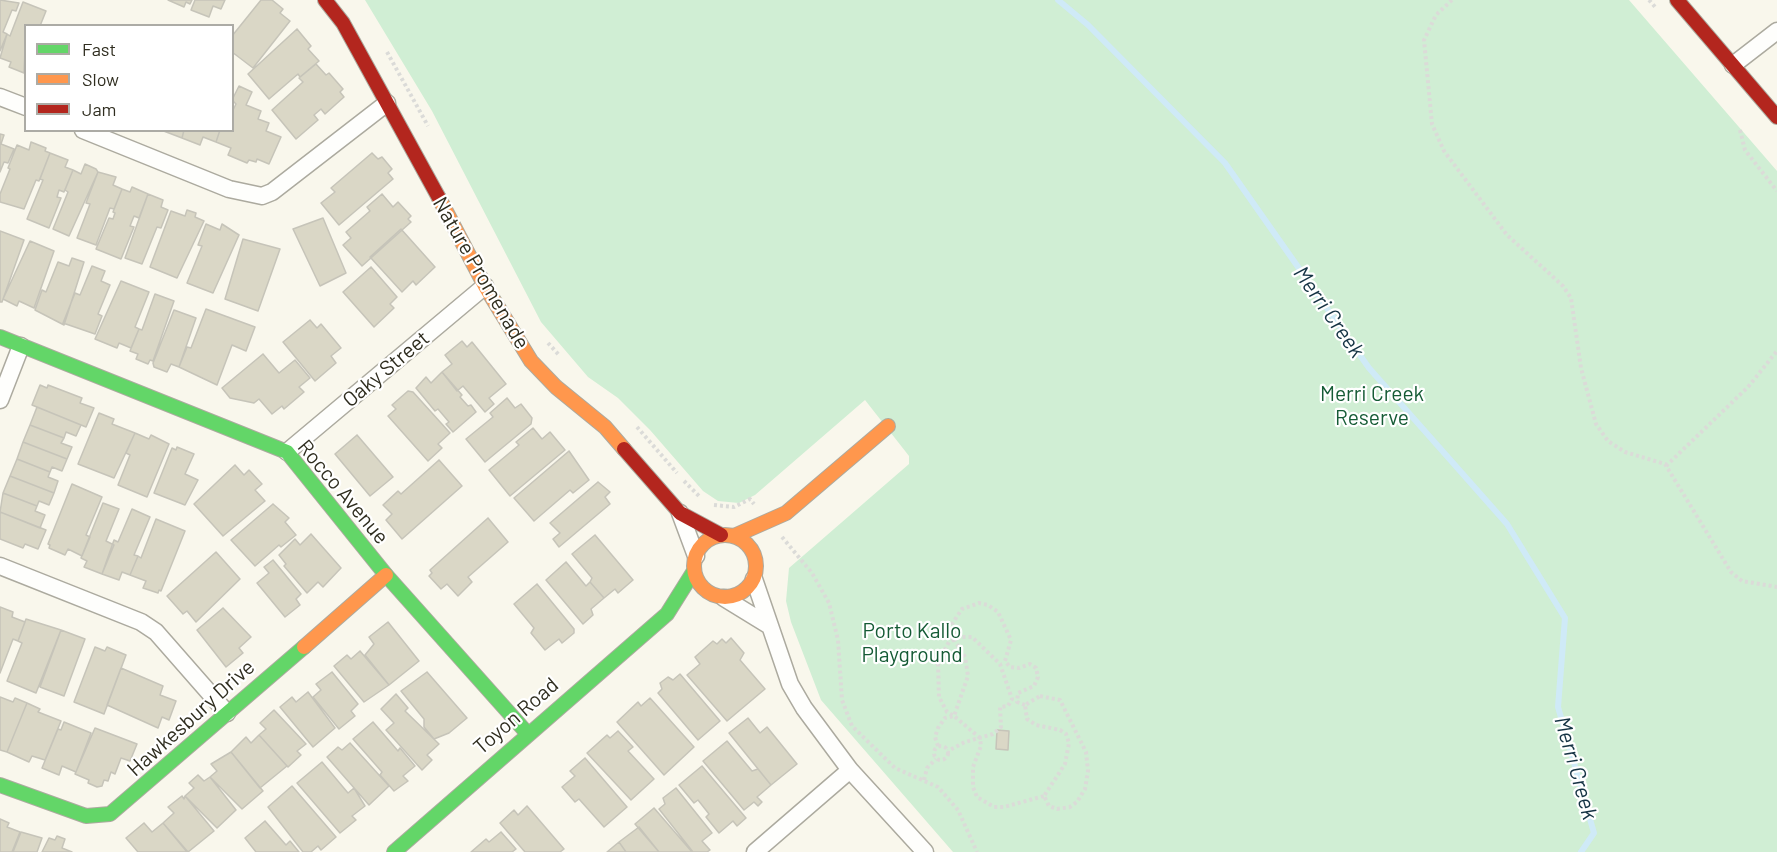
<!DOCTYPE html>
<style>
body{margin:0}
#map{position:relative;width:1777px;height:852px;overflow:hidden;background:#f9f7ec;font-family:Barlow,sans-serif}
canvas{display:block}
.legend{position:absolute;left:24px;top:24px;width:210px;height:108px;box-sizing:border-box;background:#fff;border:2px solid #acaba5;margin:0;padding:8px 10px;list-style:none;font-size:18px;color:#2f2d1f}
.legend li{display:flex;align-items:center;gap:12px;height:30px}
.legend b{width:30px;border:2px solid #acaba5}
</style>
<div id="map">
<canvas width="1777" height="852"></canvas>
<ul class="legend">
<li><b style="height:8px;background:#63d668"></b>Fast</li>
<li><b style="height:8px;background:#ff974d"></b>Slow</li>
<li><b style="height:8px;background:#b3261e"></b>Jam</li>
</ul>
</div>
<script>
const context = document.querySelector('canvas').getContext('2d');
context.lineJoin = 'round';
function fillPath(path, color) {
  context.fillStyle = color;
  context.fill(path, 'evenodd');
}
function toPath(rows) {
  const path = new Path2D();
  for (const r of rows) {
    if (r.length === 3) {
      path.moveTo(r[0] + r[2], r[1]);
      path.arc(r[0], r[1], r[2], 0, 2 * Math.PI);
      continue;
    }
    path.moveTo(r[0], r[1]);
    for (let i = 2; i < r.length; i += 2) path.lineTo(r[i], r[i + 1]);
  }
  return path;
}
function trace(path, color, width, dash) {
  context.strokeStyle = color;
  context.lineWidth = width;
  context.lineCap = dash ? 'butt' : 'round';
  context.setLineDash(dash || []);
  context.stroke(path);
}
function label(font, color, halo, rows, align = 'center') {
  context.font = font + ' Barlow,sans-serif';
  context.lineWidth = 4.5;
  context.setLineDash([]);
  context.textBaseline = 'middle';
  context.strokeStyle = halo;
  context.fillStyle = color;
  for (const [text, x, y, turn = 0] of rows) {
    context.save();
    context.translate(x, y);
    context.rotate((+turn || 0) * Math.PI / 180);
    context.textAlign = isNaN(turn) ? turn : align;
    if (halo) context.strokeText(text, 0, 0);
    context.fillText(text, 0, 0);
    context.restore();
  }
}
const green = toPath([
 [365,0,1629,0,1777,171,1777,852,953,852,821,700,791,622,786,601,789,568,909,464,909,456,865,400,755,495,739,503,718,501,703,491,650,430,618,398,588,377,541,322,432,111]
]);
const stream = toPath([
 [1058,0,1088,25,1225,163,1369,368,1507,524,1565,618,1558,707,1594,833,1581,852]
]);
const building = toPath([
 [0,0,19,3,16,11,12,10,3,32,7,34,0,51,0,0],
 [168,0,192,0,190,4,186,2,184,7,168,0],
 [195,0,225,0,221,9,213,6,209,17,191,10,195,0],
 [261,0,272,0,283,9,280,13,290,21,253,68,232,52,232,36,261,0],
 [23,2,46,11,40,26,26,26,24,73,9,67,11,62,0,58,7,34,10,36,23,2],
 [297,29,311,46,308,49,319,61,300,77,298,74,269,99,248,74,297,29],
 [316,64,326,75,329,73,343,89,340,92,344,97,325,114,321,109,314,115,318,120,296,139,272,110,303,82,299,78,316,64],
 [239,86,252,92,246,105,261,111,258,119,269,123,266,131,281,137,269,164,257,159,256,162,249,160,247,163,228,155,231,148,216,142,220,130,232,130,232,112,236,104,232,100,239,86],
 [161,130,184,130,182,138,161,130],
 [184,130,220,130,216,142,203,137,200,145,182,138,184,130],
 [0,134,4,135,1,144,14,149,8,163,4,162,0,172,0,134],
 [31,142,46,148,45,151,50,153,39,181,36,180,24,209,0,202,0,194,10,169,8,168,17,145,29,150,31,142],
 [50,153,68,160,65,167,73,170,64,192,59,190,57,197,61,198,49,228,27,219,43,180,40,179,50,153],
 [372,153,378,159,382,157,392,169,388,173,393,179,339,225,321,203,335,192,331,188,372,153],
 [85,164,96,169,98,172,69,236,53,229,68,192,65,190,73,170,81,174,85,164],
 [98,172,116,177,113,185,122,189,114,209,110,208,96,245,77,238,90,204,86,203,98,172],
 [132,187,148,194,139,218,134,216,130,226,134,227,121,259,96,249,109,218,113,219,115,213,113,212,122,189,130,192,132,187],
 [148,194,163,200,161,207,168,210,161,228,157,227,142,264,125,258,148,194],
 [382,194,393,207,398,202,411,216,408,219,411,222,362,266,343,245,351,238,346,232,370,211,367,207,382,194],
 [187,210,196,213,195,217,204,221,177,278,150,267,171,211,185,216,187,210],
 [323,218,346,273,320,286,293,229,323,218],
 [206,224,220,230,222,224,239,235,213,293,187,283,202,246,198,245,206,224],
 [401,229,435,267,416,285,413,281,402,292,370,257,401,229],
 [0,231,24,240,2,302,0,302,0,231],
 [243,239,280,249,258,311,225,299,243,239],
 [30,241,54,251,34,308,19,301,17,306,3,299,30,241],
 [72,258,84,262,64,325,35,310,42,290,46,292,58,262,69,266,72,258],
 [92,266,105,271,101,281,110,285,98,314,102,316,95,334,63,323,75,293,80,295,92,266],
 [371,267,397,297,390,304,394,308,374,327,343,292,371,267],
 [121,281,149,292,135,327,139,329,131,348,119,343,117,348,95,339,121,281],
 [155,294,174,301,153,361,150,360,148,364,136,359,138,354,130,351,139,329,142,330,155,294],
 [206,309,255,327,246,351,232,345,217,385,179,367,187,347,191,348,206,309],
 [174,310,196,318,179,367,171,364,167,372,154,367,153,363,174,310],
 [310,320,317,328,321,324,341,348,331,356,336,363,315,381,283,342,310,320],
 [462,341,467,347,472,342,506,384,489,398,494,404,485,412,463,386,457,391,442,372,452,364,445,355,462,341],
 [263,354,279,373,295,360,310,378,299,387,304,392,284,409,282,406,272,414,259,399,254,403,230,398,222,388,263,354],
 [442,372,462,395,460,397,468,406,471,405,476,412,453,432,446,424,449,422,438,409,435,411,416,388,426,377,431,383,442,372],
 [40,385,47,388,48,385,82,398,80,403,94,408,86,427,32,405,40,385],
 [408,391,413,392,450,433,438,444,442,448,428,461,388,416,396,409,392,405,408,391],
 [507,398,515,408,521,404,532,418,531,424,485,462,466,439,493,417,490,413,507,398],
 [37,407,81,425,76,436,66,432,64,438,30,425,37,407],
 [99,413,114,419,112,424,135,433,114,478,78,464,99,413],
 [30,425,64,438,61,443,72,447,67,459,23,442,30,425],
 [533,428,542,439,550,432,565,450,510,496,489,470,519,445,516,442,533,428],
 [135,433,149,439,151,435,169,444,147,497,118,485,130,455,126,453,135,433],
 [357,435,393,477,370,496,335,454,357,435],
 [23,442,67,459,62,471,52,467,50,472,17,459,23,442],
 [177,447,194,454,185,474,198,480,185,505,154,493,172,448,176,450,177,447],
 [569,451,589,480,573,493,570,490,534,521,514,498,569,451],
 [17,459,50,472,48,477,58,481,54,493,10,476,17,459],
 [439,460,462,486,402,539,386,520,392,514,383,505,398,491,401,494,439,460],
 [235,465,244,475,249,470,262,484,255,490,265,501,223,536,194,504,235,465],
 [10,476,54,493,49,505,39,501,37,506,3,493,10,476],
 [598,482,610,492,605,497,610,504,559,547,553,539,560,533,550,523,598,482],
 [72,484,102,497,86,535,90,537,82,556,68,549,65,555,49,548,50,545,48,544,72,484],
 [3,493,37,506,35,511,45,515,40,528,0,512,3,493],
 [103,503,119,509,106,541,114,545,102,574,84,567,87,561,81,558,103,503],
 [273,504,289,518,285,522,296,535,281,547,279,545,255,566,231,540,273,504],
 [132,509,150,517,134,555,138,556,130,575,122,572,119,580,102,574,114,540,118,542,132,509],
 [0,512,46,530,38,549,25,544,23,548,0,539,0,512],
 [488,518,508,542,468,577,472,582,458,596,447,584,441,589,429,576,432,573,430,570,488,518],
 [156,519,185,531,161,591,159,590,158,593,143,588,146,581,130,575,138,556,141,558,156,519],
 [311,534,341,568,323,587,318,582,307,593,284,566,286,564,279,555,295,539,300,545,311,534],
 [595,535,633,580,618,593,615,589,604,598,590,582,592,578,572,554,595,535],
 [216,552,240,579,196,622,187,611,183,614,167,596,216,552],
 [273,560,301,594,296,599,300,605,285,617,257,583,269,573,264,567,273,560],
 [566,562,586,586,590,582,604,598,591,609,593,615,583,624,546,580,566,562],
 [537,584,574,629,574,633,562,643,559,639,545,650,531,633,534,628,514,604,537,584],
 [0,607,13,612,12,617,25,622,18,641,13,639,0,673,0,607],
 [223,608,251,637,239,648,243,653,226,667,197,630,223,608],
 [26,619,61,630,36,693,7,681,22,643,18,641,26,619],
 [388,622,419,661,389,685,365,655,374,644,369,637,388,622],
 [61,630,85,639,64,696,40,687,61,630],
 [731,638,744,653,740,660,765,689,727,721,687,675,700,664,695,657,713,641,717,644,722,639,726,643,731,638],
 [95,647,105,651,107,647,126,655,104,714,74,702,95,647],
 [360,651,389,685,364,702,334,666,347,655,351,659,360,651],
 [121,668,163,686,160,695,176,701,169,720,162,717,158,728,107,705,121,668],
 [332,672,358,704,351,711,355,716,339,729,313,697,321,690,316,684,332,672],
 [427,672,467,718,449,733,434,739,424,727,424,719,401,691,427,672],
 [680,674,720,721,698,740,658,693,662,689,660,683,668,677,673,680,680,674],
 [308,692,335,728,313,747,280,707,292,697,296,702,308,692],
 [396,694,408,708,405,711,439,744,427,755,432,760,422,770,386,730,394,723,381,709,396,694],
 [0,697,13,702,15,698,27,703,7,752,0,750,0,697],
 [650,698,694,747,664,775,617,722,638,702,641,706,650,698],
 [27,703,40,709,38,712,61,721,45,760,32,756,29,762,7,752,27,703],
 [274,710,306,744,297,751,301,755,288,767,259,735,266,729,260,723,274,710],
 [748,718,760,733,767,727,797,764,771,785,729,733,748,718],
 [64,722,91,733,76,772,62,766,59,775,42,768,58,729,61,730,64,722],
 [373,722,398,751,400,748,415,766,403,776,408,781,394,791,380,775,382,772,353,739,373,722],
 [95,728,137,744,130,761,121,758,115,774,111,772,108,781,104,780,102,786,97,787,88,783,89,780,75,774,95,728],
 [997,730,1009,731,1008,750,996,749,997,730],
 [618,731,633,747,628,751,654,779,631,800,587,753,607,735,610,738,618,731],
 [259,735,287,766,260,788,231,752,246,737,251,743,259,735],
 [727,741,752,771,758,769,771,785,757,797,762,802,758,806,754,802,744,810,703,761,727,741],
 [350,743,389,786,369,805,327,757,338,747,342,750,350,743],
 [231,752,263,791,242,809,210,777,217,771,211,764,231,752],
 [585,758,627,807,604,827,579,799,575,802,562,787,575,776,570,771,585,758],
 [322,762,348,793,354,788,365,806,352,816,356,820,340,833,297,783,322,762],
 [702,766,746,818,737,826,733,821,719,833,706,817,709,814,698,800,694,803,679,785,702,766],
 [198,775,204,781,210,777,236,810,217,828,185,796,194,788,189,783,198,775],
 [292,786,336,837,321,850,318,846,311,852,303,852,268,807,292,786],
 [676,788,712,833,702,841,710,850,707,852,693,852,659,809,665,804,663,798,676,788],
 [182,796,184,799,185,796,214,831,188,852,163,823,174,813,168,807,182,796],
 [527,806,564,849,560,852,525,852,500,823,514,810,518,815,527,806],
 [654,808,692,852,659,852,635,824,654,808],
 [0,819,9,823,7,827,20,832,12,852,0,852,0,819],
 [265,821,286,845,290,841,299,852,256,852,245,838,265,821],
 [144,823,152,832,163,823,187,852,138,852,126,838,144,823],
 [639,827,659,852,626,852,619,842,639,827],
 [21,832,42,838,37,852,13,852,21,832],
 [501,832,516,849,512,852,471,852,486,839,489,842,501,832],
 [57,836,65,839,62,848,72,852,42,852,49,838,55,840,57,836],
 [619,842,626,852,607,852,619,842]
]);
const path = toPath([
 [1452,0,1436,15,1424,40,1432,124,1444,151,1507,235,1563,286,1571,298,1581,368,1596,424,1608,441,1625,452,1665,464,1731,572,1742,581,1777,587],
 [1649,0,1656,8],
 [387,52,428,126],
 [1740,130,1745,150,1777,191],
 [548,343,559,355],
 [637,427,677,473],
 [1666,466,1748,387,1777,351],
 [684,481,700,497],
 [714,505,734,507,750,499,754,504],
 [782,537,812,573,829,603,838,640,842,700,852,726,895,768,938,787,958,810,977,852],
 [1040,696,1060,700,1086,752,1088,771,1085,789,1077,802,1070,807,1057,809,1049,806,1044,796,1065,764,1069,743,1066,734,1060,730,1036,725,1027,719,1025,705,1040,696],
 [1025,705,1017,702,1018,693,1034,686,1038,677,1036,668,1030,664,1019,668,1010,667,1005,661,1011,640,998,612,988,605,979,603,962,609,952,624,951,634,965,657,968,676,954,716,980,738,981,746,973,767,973,787,977,797,994,807,1004,807,1044,796],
 [941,753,7],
 [938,746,935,737,938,728,945,718,954,716,947,712,939,697,938,662,949,642,959,637,972,637,1000,664,1012,699,1008,706,1000,707,1001,727,993,734,965,742,948,751],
 [924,780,927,768,936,759]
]);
const street = toPath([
 [1733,65,1777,31],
 [0,97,26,107],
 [83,130,229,189,262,196,272,192,387,103],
 [0,400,21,346],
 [287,452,485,286],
 [680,513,696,556],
 [0,566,141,622,156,632,227,713],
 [754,579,790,684,804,708,850,770,925,852],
 [724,598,768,625],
 [755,852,850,770]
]);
const fast = toPath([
 [0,337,287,452,386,575,527,733],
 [0,785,86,816,110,814,304,647],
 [394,852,667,614,694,571]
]);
const slow = toPath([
 [439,198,485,286,531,361,556,387,605,427,624,449],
 [725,566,31],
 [734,536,786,513,888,426],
 [304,647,386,575]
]);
const jam = toPath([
 [325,0,343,23,439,198],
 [1677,0,1777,117],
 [624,449,680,513,721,535]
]);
const streetNames = [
 ["Nature Promenade",481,273,60],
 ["Oaky Street",386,369,-40],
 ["Rocco Avenue",343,492,50],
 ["Toyon Road",516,716,-41],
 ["Hawkesbury Drive",191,718,-42]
];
const parkNames = [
 ["Merri Creek",1372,394],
 ["Reserve",1372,418],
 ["Porto Kallo",912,631],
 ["Playground",912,655]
];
const waterNames = [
 ["Merri Creek",1329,312,55],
 ["Merri Creek",1576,768,74]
];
fillPath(green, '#d0eed4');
trace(stream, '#cfeaf7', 6);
fillPath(building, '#dad7c6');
trace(building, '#c6c4b9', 1.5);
trace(street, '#acaa9f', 19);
trace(fast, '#acaa9f', 16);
trace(slow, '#acaa9f', 16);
trace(jam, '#acaa9f', 16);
trace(path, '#dbdbd8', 4, [3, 3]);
trace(street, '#fefefc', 16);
trace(fast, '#63d668', 14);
trace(slow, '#ff974d', 14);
trace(jam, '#b3261e', 14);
label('21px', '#2f2d1f', '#fff', streetNames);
label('21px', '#155b35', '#fff', parkNames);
label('italic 22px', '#153344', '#fff', waterNames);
</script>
